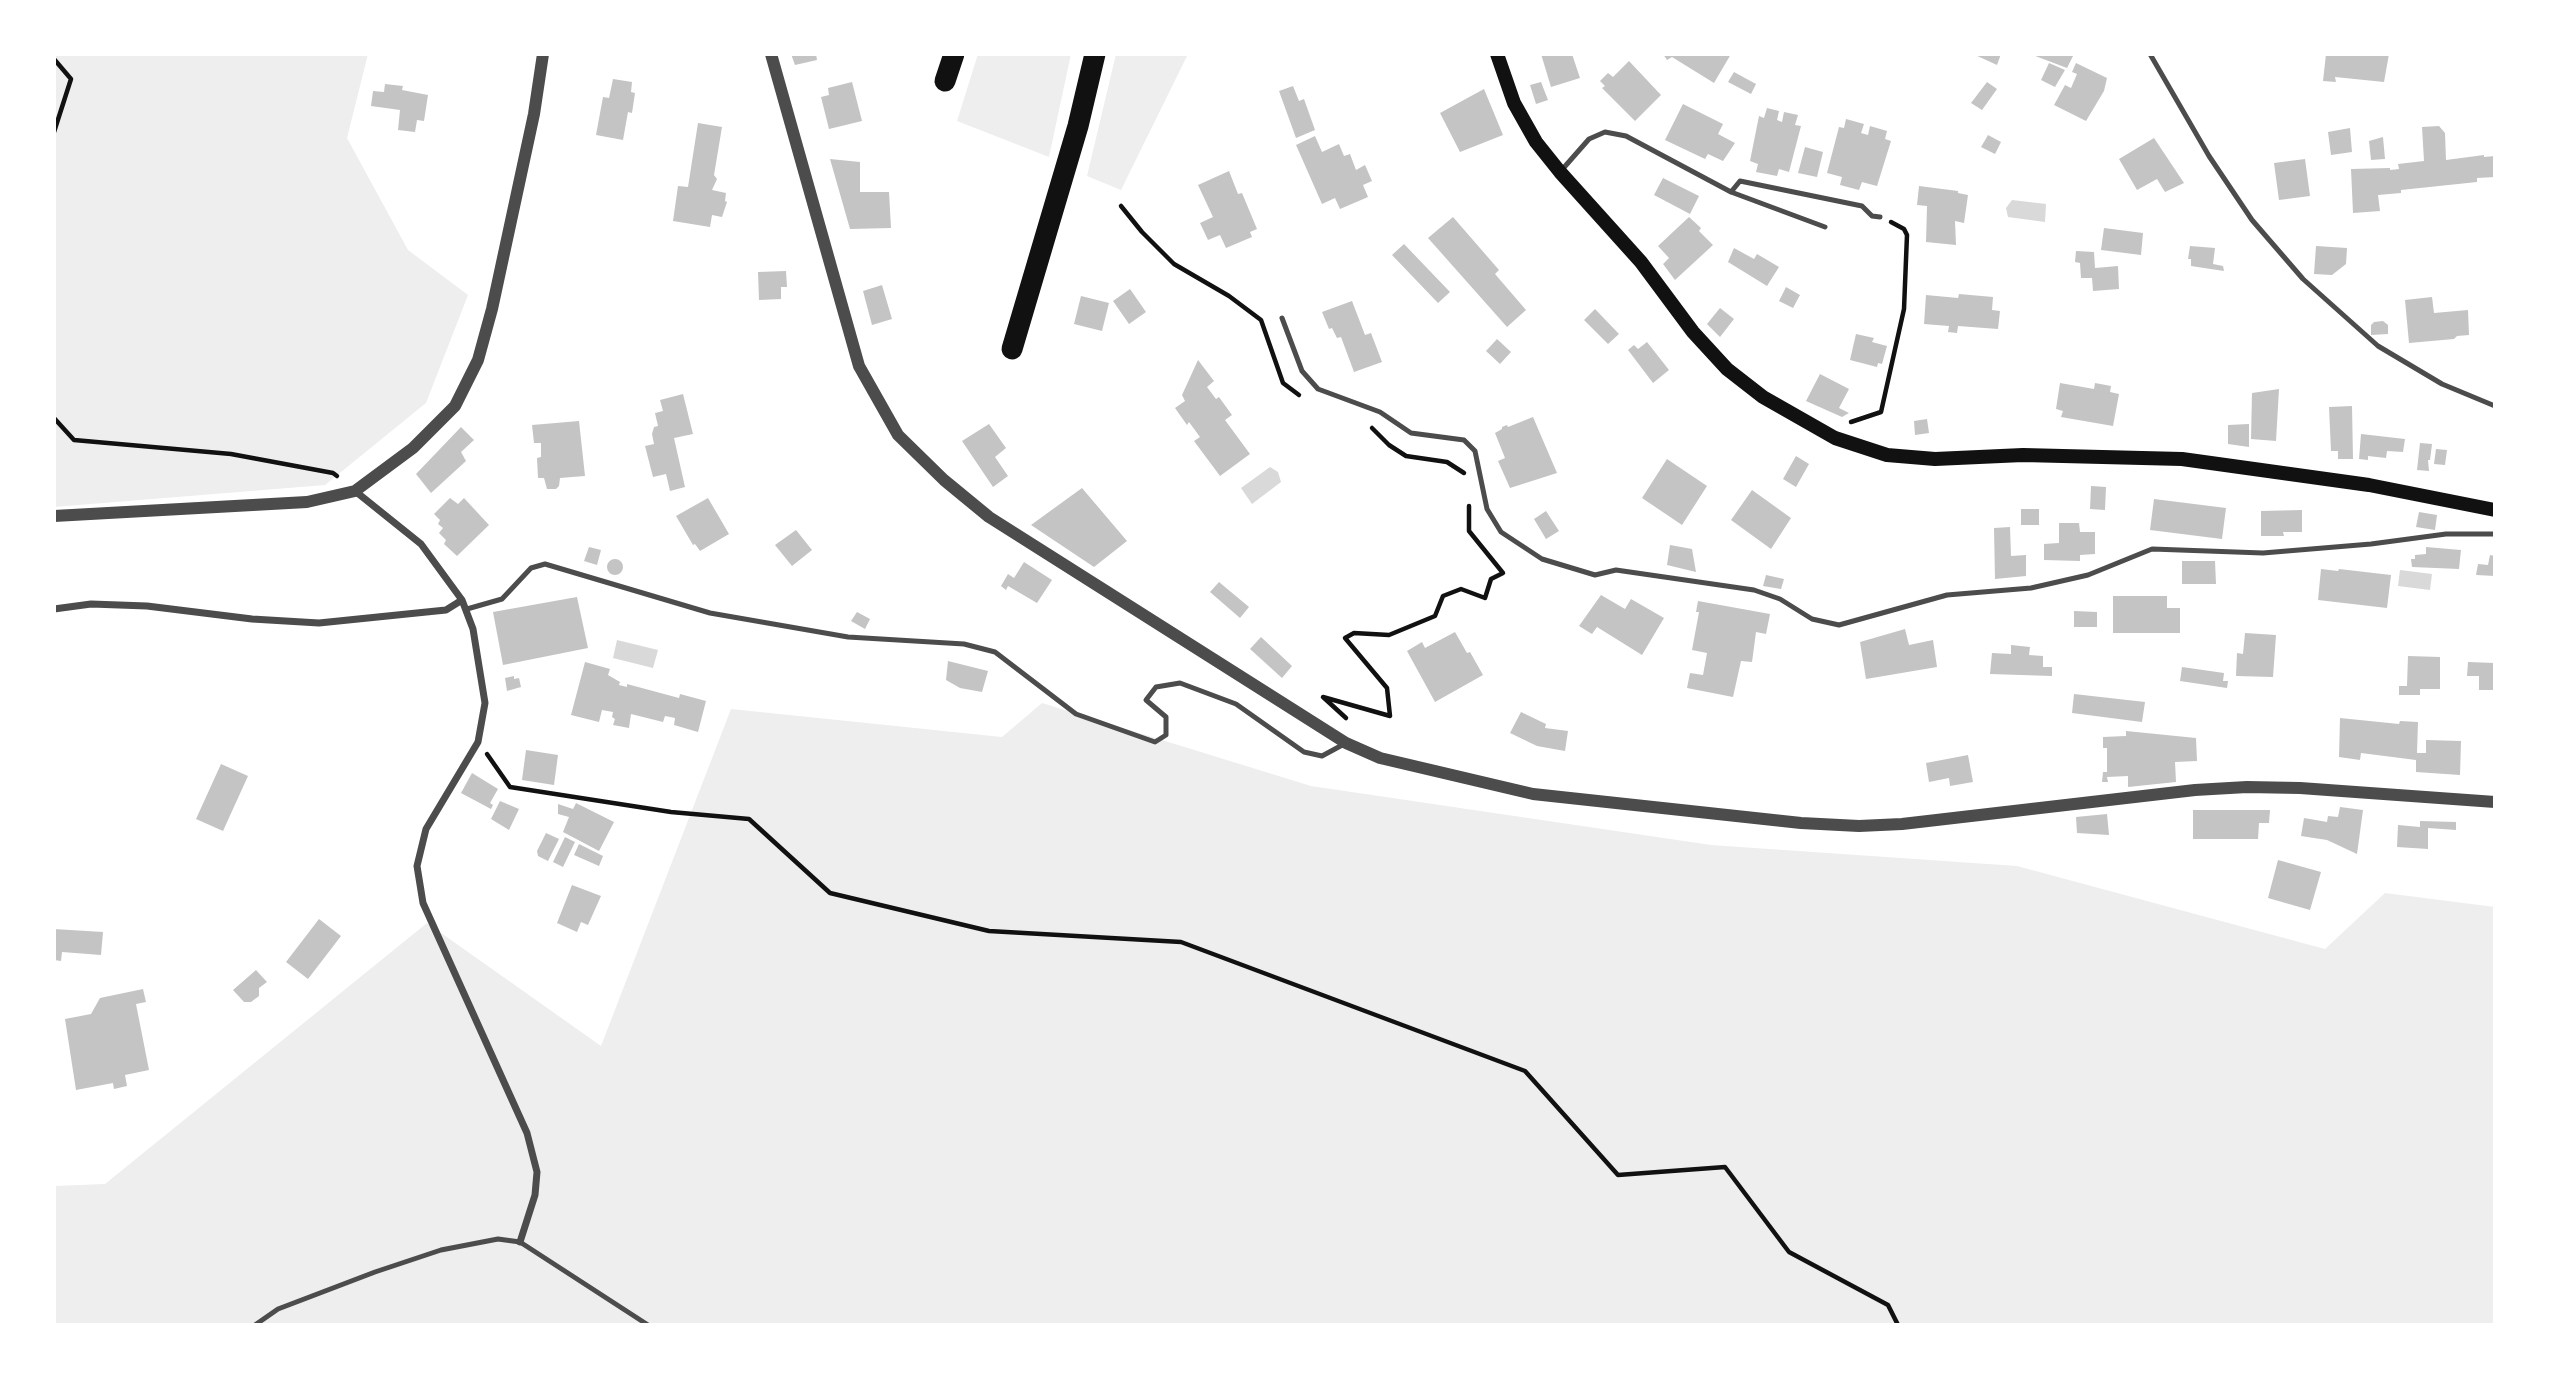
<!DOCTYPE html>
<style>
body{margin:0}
#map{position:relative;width:2549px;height:1379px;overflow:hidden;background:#fff;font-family:Quicksand,sans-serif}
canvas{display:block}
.frame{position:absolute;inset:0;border:56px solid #fff;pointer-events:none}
</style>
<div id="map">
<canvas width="2549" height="1379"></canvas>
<div class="frame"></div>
</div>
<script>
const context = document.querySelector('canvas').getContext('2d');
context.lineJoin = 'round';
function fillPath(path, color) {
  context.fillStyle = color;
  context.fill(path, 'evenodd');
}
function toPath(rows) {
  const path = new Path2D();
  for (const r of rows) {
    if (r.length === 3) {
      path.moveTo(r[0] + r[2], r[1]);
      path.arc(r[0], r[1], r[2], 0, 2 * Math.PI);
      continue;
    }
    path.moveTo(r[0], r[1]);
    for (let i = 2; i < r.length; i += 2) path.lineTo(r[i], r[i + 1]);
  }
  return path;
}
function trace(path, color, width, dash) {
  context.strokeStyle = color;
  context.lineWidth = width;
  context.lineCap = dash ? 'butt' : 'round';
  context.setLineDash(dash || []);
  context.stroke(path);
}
const green = toPath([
 [54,54,368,54,347,138,408,250,468,295,426,403,325,485,54,507],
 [978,54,1071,54,1049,157,957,121],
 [1116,54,1188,54,1121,190,1087,176],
 [1042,703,1311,786,1711,845,2017,866,2325,949,2385,893,2495,907,2495,1325,54,1325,54,1186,105,1184,427,923,601,1046,731,709,1002,737]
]);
const water = toPath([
 [2012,200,2046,204,2045,222,2008,217,2006,208],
 [1270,467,1278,472,1281,482,1252,504,1241,488],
 [2400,570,2432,574,2430,590,2398,586],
 [617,640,658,650,653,668,613,658]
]);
const building = toPath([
 [791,54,816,54,817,60,795,65],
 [1541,54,1572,54,1580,78,1551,87],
 [1663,54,1731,54,1714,83,1672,57,1667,60],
 [1973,54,2001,54,1997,65],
 [2030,54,2074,54,2067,68],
 [2326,54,2389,54,2384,82,2335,77,2336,82,2323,81],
 [1629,61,1661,95,1635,121,1602,88,1605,86,1600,81,1608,73,1613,77],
 [2049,63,2065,70,2055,87,2041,80],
 [2076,63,2107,78,2104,91,2086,121,2054,105,2065,85,2071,88,2077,74,2072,72],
 [1734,72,1756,84,1751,94,1728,82],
 [613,79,632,82,631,92,635,93,632,113,628,112,623,140,596,135,603,97,609,98],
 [852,82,862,121,829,129,821,97,829,95,828,88],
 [1541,82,1548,100,1536,104,1530,85],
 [1987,82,1997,89,1982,110,1971,103],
 [385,84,403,86,402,90,428,95,424,121,417,120,415,132,398,130,400,110,371,106,373,91,384,92],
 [1293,86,1299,101,1304,99,1315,130,1296,138,1279,91],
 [1484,89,1503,135,1460,152,1440,113],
 [1683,104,1723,124,1718,134,1735,143,1723,161,1708,154,1705,159,1665,140],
 [1767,108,1779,111,1777,120,1782,122,1784,112,1798,115,1795,125,1801,126,1789,172,1779,169,1777,176,1756,172,1758,164,1750,161,1759,116,1764,118],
 [1846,119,1864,124,1861,133,1868,135,1870,126,1887,131,1885,139,1891,141,1877,186,1862,182,1859,190,1840,185,1842,177,1827,173,1839,127,1844,128],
 [698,123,722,127,714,175,717,179,712,190,726,193,725,201,727,202,722,217,712,215,710,227,673,221,678,186,688,187],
 [2439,126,2445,133,2446,160,2484,155,2484,157,2495,156,2495,177,2477,178,2477,182,2401,190,2401,193,2378,195,2380,211,2353,213,2351,169,2390,168,2390,170,2399,169,2398,164,2424,161,2422,127],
 [2350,128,2352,152,2331,155,2328,132],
 [1988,135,2001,142,1995,154,1981,147],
 [1315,136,1322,152,1339,144,1344,156,1350,154,1356,170,1365,165,1372,181,1363,185,1368,197,1340,209,1335,198,1322,204,1296,145],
 [2383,137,2385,159,2371,160,2369,141],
 [2154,138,2184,183,2165,192,2157,179,2137,190,2119,159],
 [1805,147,1823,152,1817,177,1798,173],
 [830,159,860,162,860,192,889,192,891,228,850,229],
 [2305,159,2310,196,2279,200,2274,163],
 [1229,171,1238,194,1242,193,1257,229,1250,232,1252,237,1226,248,1220,235,1208,240,1200,223,1213,217,1198,185],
 [1663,178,1699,196,1690,214,1654,195],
 [1919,186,1958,191,1958,193,1968,195,1964,223,1955,221,1956,245,1926,242,1927,206,1917,205],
 [1453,217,1499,270,1495,274,1526,310,1507,327,1428,238],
 [1689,217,1701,228,1699,231,1713,245,1675,280,1663,264,1669,258,1658,246],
 [2104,228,2143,233,2141,255,2101,250],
 [1404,244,1450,292,1438,303,1392,255],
 [2190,246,2215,248,2213,264,2223,266,2224,271,2191,266,2191,259,2188,259],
 [2316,246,2347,248,2346,264,2332,275,2314,274],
 [1734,248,1754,259,1757,254,1779,267,1767,286,1728,262],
 [2076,251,2094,252,2095,268,2118,266,2119,289,2093,291,2092,278,2081,278,2080,263,2075,262],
 [786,271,787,287,781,287,781,299,759,300,758,272],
 [882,285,892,319,872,325,863,291],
 [1786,287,1800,295,1793,308,1779,301],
 [1130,289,1146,312,1129,324,1113,301],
 [1959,294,1993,297,1992,310,2000,311,1998,329,1958,326,1957,333,1948,332,1949,326,1924,324,1926,295,1958,298],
 [1081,296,1109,303,1102,331,1074,324],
 [2432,297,2434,313,2468,310,2469,335,2457,336,2454,339,2409,343,2405,300],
 [1352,301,1365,335,1371,333,1382,362,1354,372,1341,337,1337,338,1332,328,1329,329,1322,312],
 [1720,308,1734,319,1720,337,1707,324],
 [1595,309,1619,334,1608,344,1584,320],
 [2383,321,2388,325,2388,334,2371,335,2371,325,2374,322],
 [1856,334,1874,338,1872,342,1887,346,1882,364,1878,363,1877,367,1850,360],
 [1497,339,1511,352,1500,364,1486,351],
 [1647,342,1669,370,1653,383,1628,350,1634,345,1638,349],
 [1198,360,1214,381,1207,387,1216,399,1219,397,1232,415,1225,420,1250,454,1220,476,1194,441,1200,437,1189,422,1187,425,1175,408,1185,401,1182,395],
 [1820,374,1849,389,1839,408,1849,413,1842,417,1806,401],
 [2060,383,2094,389,2095,383,2111,386,2110,392,2119,394,2113,426,2061,417,2063,411,2056,409],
 [2279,389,2276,441,2251,439,2252,393],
 [683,394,693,434,674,438,685,487,670,491,666,474,653,477,645,446,654,444,652,434,654,427,658,426,655,413,663,411,660,400],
 [2352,406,2353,459,2338,459,2338,451,2331,451,2329,407],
 [1533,417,1557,473,1510,488,1498,461,1505,458,1495,433,1502,429,1502,427,1507,425,1508,427],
 [1927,419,1929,433,1915,435,1914,421],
 [579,421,585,476,560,478,559,486,556,489,547,489,544,478,538,478,537,458,541,457,541,443,534,443,532,425],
 [989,424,1006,448,995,457,1008,476,993,487,962,441],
 [2249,424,2249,447,2228,444,2228,425],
 [461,427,474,440,461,452,466,461,431,493,416,474],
 [2361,434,2405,439,2403,452,2387,451,2386,458,2368,456,2368,460,2359,459],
 [2420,443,2432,444,2430,460,2428,460,2429,471,2417,470],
 [2436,449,2447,450,2445,465,2434,464],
 [1796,456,1809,464,1796,487,1783,479],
 [1667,459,1707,486,1682,525,1642,498],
 [2091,486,2106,487,2105,510,2090,509],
 [1082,488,1127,541,1094,567,1031,525],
 [1752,490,1791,518,1771,549,1731,520],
 [450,498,458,504,464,498,489,525,457,556,444,544,446,540,439,533,443,528,438,524,440,520,434,514],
 [708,498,729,534,700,551,695,544,693,545,676,516],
 [2154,499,2226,508,2222,539,2150,530],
 [2021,509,2039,509,2039,525,2021,525],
 [2302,510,2302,532,2283,532,2284,536,2261,536,2261,511],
 [1546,511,1559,531,1546,539,1534,519],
 [2419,512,2437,515,2435,530,2416,527],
 [2059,523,2079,523,2080,532,2095,532,2095,554,2080,555,2080,561,2044,560,2044,544,2059,543],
 [2010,527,2011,556,2026,555,2026,576,1995,579,1994,528],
 [796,530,812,550,792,566,775,545],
 [1670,545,1692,549,1696,572,1667,565],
 [589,547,601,550,597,565,584,561],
 [2426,547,2461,550,2459,569,2412,567,2411,559,2415,559,2415,555,2426,554],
 [2490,555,2495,556,2495,576,2476,575,2478,564,2488,565],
 [615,567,8],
 [2182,561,2215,561,2216,584,2182,584],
 [1024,562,1052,580,1037,603,1008,586,1006,590,1001,586,1008,574,1014,578],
 [2321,569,2338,571,2339,569,2391,575,2387,608,2318,600],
 [1766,575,1784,579,1781,589,1763,586],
 [1219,582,1249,607,1240,618,1210,592],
 [1601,595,1625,609,1631,599,1664,618,1642,655,1597,627,1592,634,1579,626],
 [2113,596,2167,596,2167,608,2180,608,2180,633,2113,633],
 [577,597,588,648,503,665,493,612],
 [1698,601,1770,614,1766,634,1756,632,1752,662,1741,661,1733,697,1687,688,1690,673,1703,675,1707,653,1692,650,1699,612,1696,612],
 [2074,611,2097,612,2097,627,2074,627],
 [857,612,870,619,865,629,851,621],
 [1905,629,1909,645,1933,640,1937,667,1866,679,1860,642],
 [1455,632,1467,653,1470,652,1483,675,1435,702,1407,651,1422,642,1425,648],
 [2245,633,2276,635,2273,677,2236,676,2237,653,2243,654],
 [1261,637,1292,666,1282,678,1250,649],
 [2011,645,2030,647,2029,655,2043,656,2043,667,2052,667,2052,676,1990,674,1992,653,2011,654],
 [2408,656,2440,657,2440,689,2420,689,2420,695,2399,695,2399,686,2407,686],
 [948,661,988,671,982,692,960,688,946,680],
 [585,662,610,669,608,675,620,682,619,685,627,687,627,684,679,698,680,694,706,701,698,732,674,725,675,718,665,716,663,722,631,714,629,728,613,725,615,719,612,717,613,712,602,710,599,722,571,715],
 [2468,662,2495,663,2495,690,2479,690,2479,676,2467,676],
 [2182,667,2224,673,2223,681,2228,681,2227,688,2180,681],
 [514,676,514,679,519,678,521,687,507,691,505,678],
 [2074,694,2145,702,2142,722,2072,713],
 [1521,712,1546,724,1545,728,1568,731,1565,751,1537,746,1510,733],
 [2340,718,2399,724,2400,721,2418,722,2417,753,2426,753,2426,740,2461,741,2460,775,2416,772,2416,760,2361,753,2360,760,2339,757],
 [2126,731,2196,738,2197,761,2175,762,2176,782,2128,787,2128,776,2107,777,2108,782,2102,782,2103,772,2107,772,2107,748,2103,748,2103,737,2126,736],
 [526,750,558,755,554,785,522,780],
 [1968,755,1973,782,1950,786,1949,778,1929,782,1926,763],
 [221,764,248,776,223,831,196,819],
 [472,773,498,789,490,803,493,805,491,809,461,793],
 [500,801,519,809,509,830,491,819],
 [576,803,614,822,599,851,563,832,569,817,558,814,558,804,573,809],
 [2340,807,2363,810,2357,854,2327,840,2301,836,2304,818,2327,822,2328,816,2338,817],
 [2193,810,2270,810,2269,823,2259,823,2258,839,2193,839],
 [2107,814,2109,835,2077,833,2076,817],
 [2420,821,2456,822,2456,830,2428,828,2428,849,2397,847,2398,825,2420,827],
 [546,833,559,839,548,861,538,856,537,851],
 [565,837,575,842,563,867,553,862],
 [579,844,603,856,599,866,574,855],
 [2278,860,2321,872,2310,910,2268,898],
 [572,885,601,896,588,925,581,922,577,932,557,923],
 [319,919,341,936,308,979,286,962],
 [54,929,103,932,101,955,62,952,61,961,54,960],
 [256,970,267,982,259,988,259,996,251,1002,244,1002,233,990],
 [143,989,146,1002,136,1004,149,1070,125,1075,127,1086,114,1089,113,1083,76,1090,65,1019,91,1014,100,998]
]);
const path = toPath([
 [54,59,71,79,54,132],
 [1121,206,1142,232,1174,264,1229,296,1261,320,1283,383,1299,395],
 [54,418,74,440,231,454,333,473,337,476],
 [1851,422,1881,412,1904,309,1907,235,1904,229,1891,222],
 [1372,428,1389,445,1406,456,1447,462,1464,473],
 [1346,718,1323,697,1390,716,1387,688,1345,638,1354,633,1389,635,1435,616,1443,596,1461,589,1485,598,1491,579,1503,573,1469,531,1469,506],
 [487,754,510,787,671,812,749,819,830,893,989,931,1181,942,1525,1071,1618,1175,1725,1167,1789,1252,1888,1305,1898,1325]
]);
const service = toPath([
 [2150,54,2209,156,2252,220,2303,279,2378,346,2442,384,2495,406],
 [1560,172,1589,139,1605,132,1626,136,1731,192,1825,227],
 [1731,192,1740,181,1862,206,1872,216,1880,217],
 [1282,318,1302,371,1318,389,1380,412,1411,433,1464,440,1475,451,1487,509,1501,532,1542,559,1595,575,1616,570,1754,590,1780,599,1812,619,1839,625,1947,595,2031,588,2088,575,2152,549,2263,553,2371,544,2446,534,2495,534],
 [467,609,502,599,531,568,545,564,710,613,848,637,964,644,995,652,1076,714,1155,742,1166,735,1166,717,1146,700,1156,687,1180,683,1236,704,1304,752,1322,756,1346,743],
 [255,1325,278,1309,375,1272,441,1250,498,1239,520,1242,648,1325]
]);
const minor = toPath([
 [355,491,421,544,462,600,473,629,485,703,478,742,426,829,417,866,423,903,527,1133,537,1172,535,1195,520,1242],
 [54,609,91,604,147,606,252,619,319,623,446,610,462,600]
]);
const tertiary = toPath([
 [771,54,859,366,898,435,944,480,989,517,1346,743,1380,758,1533,794,1801,823,1859,826,1902,824,2195,790,2247,787,2300,788,2495,802],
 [54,516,307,502,355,491,413,448,455,406,478,360,492,309,534,114,543,54]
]);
const secondary = toPath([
 [1497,54,1514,103,1536,142,1560,172,1641,262,1693,332,1727,369,1763,397,1835,438,1887,455,1935,459,2023,455,2182,459,2369,485,2495,510]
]);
const motorway = toPath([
 [945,81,954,54],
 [1012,349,1078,126,1095,54]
]);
fillPath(green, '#eee');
fillPath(water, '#d9d9d9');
fillPath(building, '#c4c4c4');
trace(path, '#111', 4.5);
trace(service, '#4c4c4c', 5);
trace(minor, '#4c4c4c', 7);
trace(tertiary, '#4c4c4c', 12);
trace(secondary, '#111', 14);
trace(motorway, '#111', 21);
</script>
